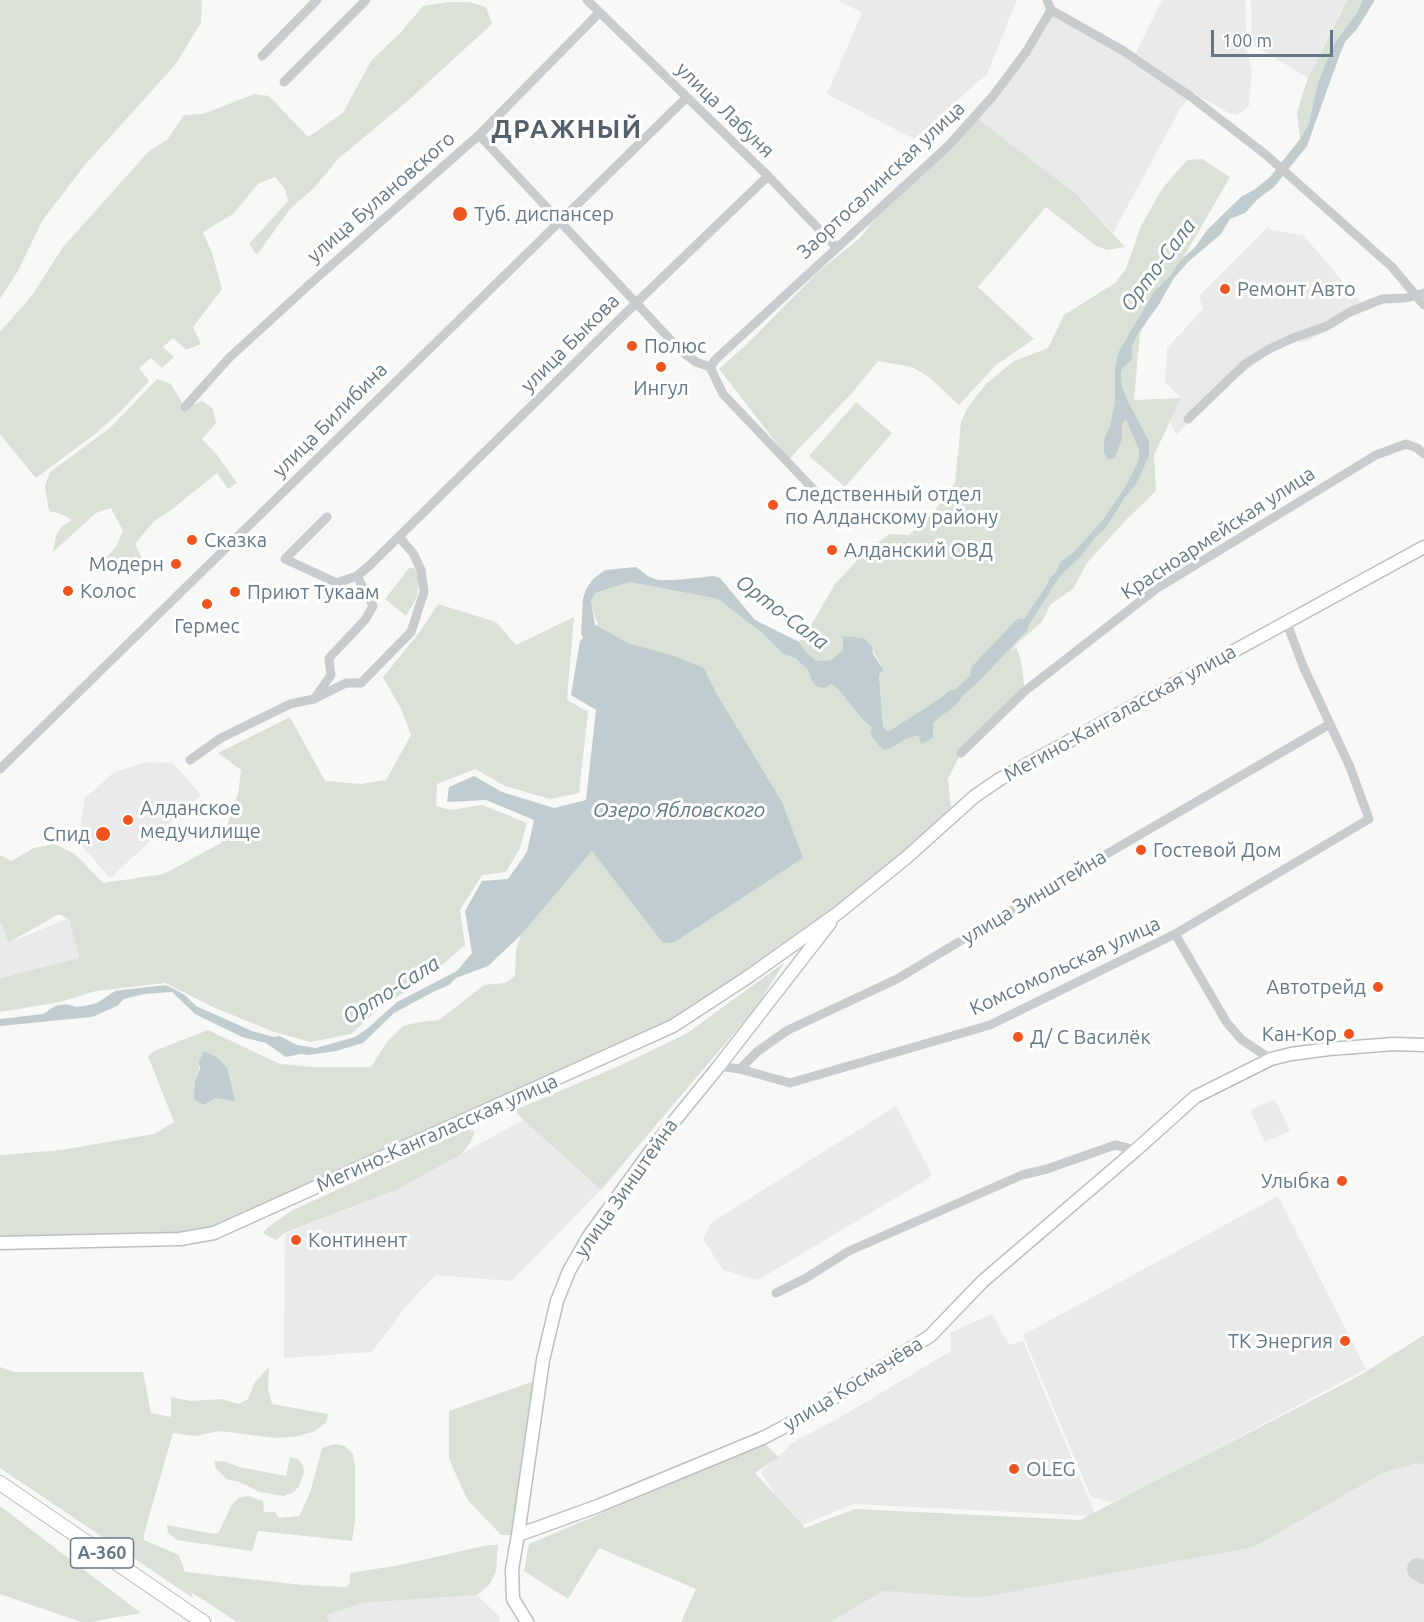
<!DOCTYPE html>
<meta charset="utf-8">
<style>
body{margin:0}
#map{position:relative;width:1424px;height:1622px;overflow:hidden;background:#f8f9f6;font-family:Ubuntu,sans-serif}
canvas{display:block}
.scale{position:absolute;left:1211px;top:30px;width:122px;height:27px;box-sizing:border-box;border:3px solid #657889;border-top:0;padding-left:8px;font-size:18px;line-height:21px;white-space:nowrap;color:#657889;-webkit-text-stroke:4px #fff;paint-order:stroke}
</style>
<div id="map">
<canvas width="1424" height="1622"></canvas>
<div class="scale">100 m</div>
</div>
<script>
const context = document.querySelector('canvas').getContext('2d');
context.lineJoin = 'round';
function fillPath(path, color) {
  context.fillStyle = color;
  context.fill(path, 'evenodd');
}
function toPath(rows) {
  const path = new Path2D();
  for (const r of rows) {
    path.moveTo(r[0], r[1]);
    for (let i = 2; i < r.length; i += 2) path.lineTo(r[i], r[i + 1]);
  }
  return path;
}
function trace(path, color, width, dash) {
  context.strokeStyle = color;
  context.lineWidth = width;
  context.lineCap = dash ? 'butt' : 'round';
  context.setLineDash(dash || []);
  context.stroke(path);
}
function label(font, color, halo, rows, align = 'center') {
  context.font = font + ' Ubuntu,sans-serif';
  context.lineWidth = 6;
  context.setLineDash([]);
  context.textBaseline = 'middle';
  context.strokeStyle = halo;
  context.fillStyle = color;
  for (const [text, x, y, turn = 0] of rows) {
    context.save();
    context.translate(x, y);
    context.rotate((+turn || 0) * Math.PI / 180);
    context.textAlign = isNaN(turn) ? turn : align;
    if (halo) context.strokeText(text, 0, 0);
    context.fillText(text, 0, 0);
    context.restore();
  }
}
const built = toPath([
 [838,0,1017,0,987,74,914,139,827,94,862,13],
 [1162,0,1245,0,1247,52,1252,72,1249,106,1237,115,1229,113,1192,92,1136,53],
 [1251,0,1346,0,1308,78,1252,44],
 [1051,10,1190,96,1180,109,1113,233,1089,208,975,117],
 [1268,227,1272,230,1304,236,1364,306,1346,320,1306,342,1295,341,1265,356,1238,377,1176,435,1170,422,1181,398,1165,382,1167,348,1203,309,1199,296],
 [147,762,173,763,201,795,110,878,78,841,85,798,114,772],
 [69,918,79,958,0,978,0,924,2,924,8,943],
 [1275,1099,1290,1131,1265,1142,1250,1110],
 [896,1106,931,1173,929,1178,758,1280,723,1270,703,1239,711,1223],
 [523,1120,601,1190,511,1281,435,1275,407,1305,372,1352,284,1358,285,1234,396,1190],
 [1278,1196,1366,1369,1116,1503,1091,1497,1023,1335],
 [992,1314,1009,1345,1023,1341,1096,1516,853,1504,795,1528,761,1472,794,1442,846,1414,951,1351,950,1333],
 [1418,1463,1424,1465,1424,1622,830,1622,883,1591,978,1598,1254,1547,1383,1473],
 [477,1595,500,1617,499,1622,316,1622,325,1615,363,1603]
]);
const green = toPath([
 [0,0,202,0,201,23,175,65,84,166,42,221,18,271,0,299],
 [1347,0,1363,0,1356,14,1334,44,1309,124,1300,139,1297,112,1308,78],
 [448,2,469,2,486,7,492,24,410,99,338,159,315,187,290,209,257,255,249,244,288,201,285,189,275,177,259,183,233,214,203,232,212,253,222,289,193,327,201,344,186,350,173,338,163,347,174,357,162,368,151,358,139,368,149,381,121,411,95,434,36,478,34,476,0,434,0,332,33,294,63,247,149,151,167,140,184,115,203,114,254,94,269,96,308,137,343,113,371,61,402,31,423,6],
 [975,117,1075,193,1125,247,1108,250,1096,246,1046,207,978,287,1034,339,996,365,959,405,929,377,912,367,878,361,853,392,789,459,719,369,747,344,818,272,860,238,891,199],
 [1202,159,1230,177,1140,333,1134,400,1181,398,1154,455,1156,491,1126,520,1087,563,1073,589,1051,604,1041,623,1015,645,1010,654,1016,647,1021,660,1025,691,961,753,948,779,952,815,907,857,673,1026,214,1233,0,1243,0,1155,62,1150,154,1134,174,1122,148,1056,154,1051,208,1030,280,1064,313,1067,371,1067,387,1042,403,1026,420,1022,439,1020,484,985,505,983,515,976,516,950,521,935,592,851,675,942,802,858,704,668,630,644,595,626,598,624,594,615,591,601,595,593,630,582,718,599,762,633,783,654,795,658,808,670,811,679,831,684,839,690,860,717,885,741,879,675,884,670,868,642,863,638,843,636,843,650,831,660,817,661,807,653,799,642,810,627,835,584,866,551,890,534,909,535,932,514,955,483,961,422,968,407,986,384,1014,361,1048,348,1064,315,1115,283,1126,269,1141,226,1162,189,1187,160],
 [204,1051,217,1057,227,1067,195,1081],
 [157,379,171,384,185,408,202,401,213,409,216,423,202,439,217,455,237,483,228,489,217,473,170,511,154,521,135,544,146,566,135,572,120,567,106,558,116,547,123,531,111,508,96,513,53,552,56,536,61,527,72,520,61,514,49,511,45,486,50,472,110,428],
 [856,402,892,433,845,487,809,456],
 [409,568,414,568,419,576,417,597,406,616,385,599],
 [438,604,496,622,516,645,574,617,567,700,588,712,579,793,550,799,505,786,475,769,437,784,436,806,451,810,482,805,527,823,520,848,506,872,482,875,460,910,465,945,426,979,381,1007,351,1034,311,1042,274,1032,213,1007,165,983,96,991,60,1002,0,1012,0,978,79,958,69,919,59,914,8,943,2,924,0,924,0,855,11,861,34,848,54,844,75,854,103,883,164,874,221,843,238,794,241,770,218,753,290,717,325,781,361,784,386,780,411,735,401,709,383,677,419,633],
 [785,962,757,1006,601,1190,523,1120,515,1110,619,1066,686,1034],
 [468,1129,475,1132,470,1143,462,1154,396,1190,285,1233,276,1240,263,1233,268,1227,293,1210],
 [1424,1335,1424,1465,1418,1463,1383,1473,1254,1547,978,1598,883,1591,830,1622,681,1622,696,1589,599,1548,568,1599,524,1571,529,1544,765,1444,779,1457,755,1473,805,1528,855,1509,1080,1520,1357,1377],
 [0,1367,14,1372,143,1372,151,1413,171,1417,171,1397,191,1401,221,1399,239,1404,248,1399,255,1382,269,1367,268,1388,272,1404,328,1414,326,1423,313,1432,294,1437,275,1438,219,1431,196,1436,173,1433,144,1534,144,1540,179,1555,185,1572,303,1585,346,1587,350,1584,350,1573,400,1565,488,1545,498,1545,496,1572,489,1585,477,1595,363,1603,326,1615,329,1622,237,1622,191,1592,193,1598,0,1468],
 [540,1379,518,1535,501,1535,467,1499,449,1459,449,1411],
 [334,1444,345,1446,353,1454,355,1467,355,1521,352,1541,258,1531,252,1551,177,1540,168,1533,167,1525,214,1534,219,1532,231,1506,238,1498,247,1496,263,1501,264,1512,275,1512,279,1518,299,1516,310,1493,322,1448],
 [290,1457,298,1459,303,1465,304,1472,299,1486,294,1492,284,1496,260,1492,239,1482,226,1479,216,1468,214,1461,227,1462,239,1467,286,1476],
 [0,1506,141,1613,91,1622,81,1622,0,1594]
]);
const water = toPath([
 [1363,0,1375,0,1357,29,1345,42,1340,54,1307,146,1274,187,1258,199,1245,213,1230,219,1221,234,1188,262,1174,278,1158,306,1138,333,1132,346,1132,359,1121,370,1121,376,1122,387,1128,402,1149,441,1149,456,1136,484,1125,497,1105,529,1095,537,1081,556,1060,576,1028,626,982,678,933,723,933,738,921,744,919,735,905,739,895,746,888,743,860,717,839,690,831,684,824,688,816,686,811,679,808,670,795,658,783,654,762,633,718,599,630,582,595,593,591,601,595,625,630,644,675,656,704,668,718,696,782,802,803,858,675,942,663,943,592,851,521,935,488,966,456,978,449,985,433,992,394,1013,363,1043,336,1051,309,1055,301,1054,286,1057,266,1043,242,1037,195,1014,172,992,144,994,124,999,117,1006,92,1017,0,1026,0,1019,43,1014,55,1006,66,1004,76,1007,85,1006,97,1003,115,991,122,990,166,985,185,995,196,1006,252,1031,274,1037,280,1036,297,1045,316,1048,355,1037,368,1028,397,1002,457,971,472,953,465,911,482,881,508,879,527,852,534,820,486,800,447,802,449,787,474,776,502,792,554,808,586,800,596,710,571,695,580,641,583,638,581,633,583,599,586,589,593,579,605,570,636,567,648,576,658,580,675,580,713,576,720,578,755,620,799,642,807,653,817,661,831,660,843,650,843,636,864,638,872,647,873,654,884,670,879,675,884,735,896,740,912,732,932,717,939,705,984,663,1005,647,1047,585,1050,578,1057,571,1060,562,1072,554,1103,520,1126,486,1139,460,1139,450,1126,419,1122,424,1122,439,1115,457,1108,460,1104,453,1104,440,1110,426,1115,403,1115,368,1118,353,1154,292,1171,275,1180,261,1196,246,1207,230,1242,196,1254,190,1270,177,1300,139,1309,124,1318,83,1334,44,1356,14],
 [204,1051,217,1057,227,1067,235,1101,216,1098,203,1105,194,1099,195,1081,200,1068,199,1061]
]);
const river = toPath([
 [978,671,1021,626],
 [878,732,886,742,947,703,953,697]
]);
const taxiway = toPath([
 [1418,1569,1424,1573]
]);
const minor = toPath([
 [587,0,768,176,837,248],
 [1051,10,1122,50,1190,96,1265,154,1392,267,1424,305],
 [262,56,317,0],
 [284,82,366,0],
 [479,135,681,351,696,362,710,367,723,394,815,491],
 [710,367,716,359,949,145,993,96,1026,52,1051,10,1047,0],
 [185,407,229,358,311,283,479,135,599,13],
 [1188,419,1245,364,1269,349,1293,338,1327,326,1350,312,1382,299,1406,298,1424,293],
 [327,517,285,559,337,583,357,576,369,566,636,303,768,176],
 [357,576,373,606,365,620,329,658,331,675,314,699,346,683,361,683,411,632,424,592,421,570,413,553,399,537],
 [961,753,1025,691,1156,589,1376,455,1406,444,1417,448,1424,454],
 [190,760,221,738,290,704,314,699],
 [0,769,686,98],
 [1175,934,1227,1023,1242,1040,1271,1059],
 [719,1066,740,1069,790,1083,990,1025,1175,934,1369,819,1350,767,1303,666,1286,621],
 [740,1069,758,1051,788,1030,897,979,1062,880,1330,724],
 [776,1293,806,1278,849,1251,1022,1175,1047,1169,1115,1145,1136,1150]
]);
const major = toPath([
 [0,1243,180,1239,214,1233,673,1026,748,977,838,913,907,857,975,796,1000,779,1424,547],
 [518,1535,598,1506,765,1437,808,1414,930,1336,983,1281,1136,1150,1195,1097,1271,1059,1291,1054,1329,1049,1394,1044,1424,1045],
 [527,1622,513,1599,512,1569,518,1535,543,1360,557,1301,569,1271,589,1236,658,1141,719,1066,830,923]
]);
const highway = toPath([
 [0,1483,203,1622]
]);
const markers = [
 [460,214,8,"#ef541f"],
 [1225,289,6,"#ef541f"],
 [632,346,6,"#ef541f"],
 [661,367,6,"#ef541f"],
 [773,505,6,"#ef541f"],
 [192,540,6,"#ef541f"],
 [832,550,6,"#ef541f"],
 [176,564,6,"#ef541f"],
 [68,591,6,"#ef541f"],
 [235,592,6,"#ef541f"],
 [207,604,6,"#ef541f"],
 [128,820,6,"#ef541f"],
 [103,834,8,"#ef541f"],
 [1141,850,6,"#ef541f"],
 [1378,987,6,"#ef541f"],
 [1349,1034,6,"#ef541f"],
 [1018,1037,6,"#ef541f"],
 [1342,1181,6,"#ef541f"],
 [296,1240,6,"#ef541f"],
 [1345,1341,6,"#ef541f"],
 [1014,1469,6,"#ef541f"]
];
const shields = [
 [102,1553,63]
];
const shieldNames = [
 ["А-360",102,1553]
];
const streetNames = [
 ["улица Лабуня",725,110,44],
 ["Заортосалинская улица",881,180,-43],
 ["улица Булановского",381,197,-41],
 ["улица Быкова",570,343,-45],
 ["улица Билибина",330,420,-45],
 ["Красноармейская улица",1218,533,-33],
 ["Мегино-Кангаласская улица",1120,713,-29],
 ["улица Зинштейна",1034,897,-31],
 ["Комсомольская улица",1065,966,-25],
 ["Мегино-Кангаласская улица",437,1133,-24],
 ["улица Зинштейна",626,1188,-55],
 ["улица Космачёва",853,1384,-32]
];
const poiNames = [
 ["Туб. диспансер",474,214],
 ["Ремонт Авто",1237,289],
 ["Полюс",644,346],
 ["Ингул",661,388,"center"],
 ["Следственный отдел",785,494],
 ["по Алданскому району",785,517],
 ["Сказка",204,540],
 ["Алданский ОВД",844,550],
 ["Модерн",164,564,"right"],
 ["Колос",80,591],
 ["Приют Тукаам",247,592],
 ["Гермес",207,626,"center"],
 ["Алданское",140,808],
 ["медучилище",140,831],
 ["Спид",90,834,"right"],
 ["Гостевой Дом",1153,850],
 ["Автотрейд",1366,987,"right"],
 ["Кан-Кор",1337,1034,"right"],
 ["Д/ С Василёк",1030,1037],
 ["Улыбка",1330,1181,"right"],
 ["Континент",308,1240],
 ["ТК Энергия",1333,1341,"right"],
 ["OLEG",1026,1469]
];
const waterNames = [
 ["Орто-Сала",1158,265,-53],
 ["Орто-Сала",782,612,37],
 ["Озеро Ябловского",679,810],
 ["Орто-Сала",391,990,-32]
];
const districtNames = [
 ["ДРАЖНЫЙ",567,129]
];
fillPath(built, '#e9eae9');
fillPath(green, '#dae1d6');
fillPath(water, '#c1ccd1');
trace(river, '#c1ccd1', 15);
trace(taxiway, '#d0d4d5', 22);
trace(major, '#bbbfc3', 15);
trace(highway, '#babec1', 16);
trace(minor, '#c8cccf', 9);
trace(major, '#fff', 12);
trace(highway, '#fff', 14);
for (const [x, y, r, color] of markers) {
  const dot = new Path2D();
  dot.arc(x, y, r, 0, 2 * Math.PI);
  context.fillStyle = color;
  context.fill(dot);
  trace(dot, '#fff', 2);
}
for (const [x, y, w] of shields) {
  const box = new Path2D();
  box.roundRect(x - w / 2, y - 15, w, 30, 4.5);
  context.fillStyle = '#fff';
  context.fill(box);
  trace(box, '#657889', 1.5);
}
label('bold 18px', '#657889', null, shieldNames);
label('20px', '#657889', '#fff', streetNames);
label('20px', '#657889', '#fff', poiNames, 'left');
label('italic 21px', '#617a84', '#fff', waterNames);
context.letterSpacing = '1.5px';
label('bold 26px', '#54616d', '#fff', districtNames);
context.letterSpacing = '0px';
</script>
